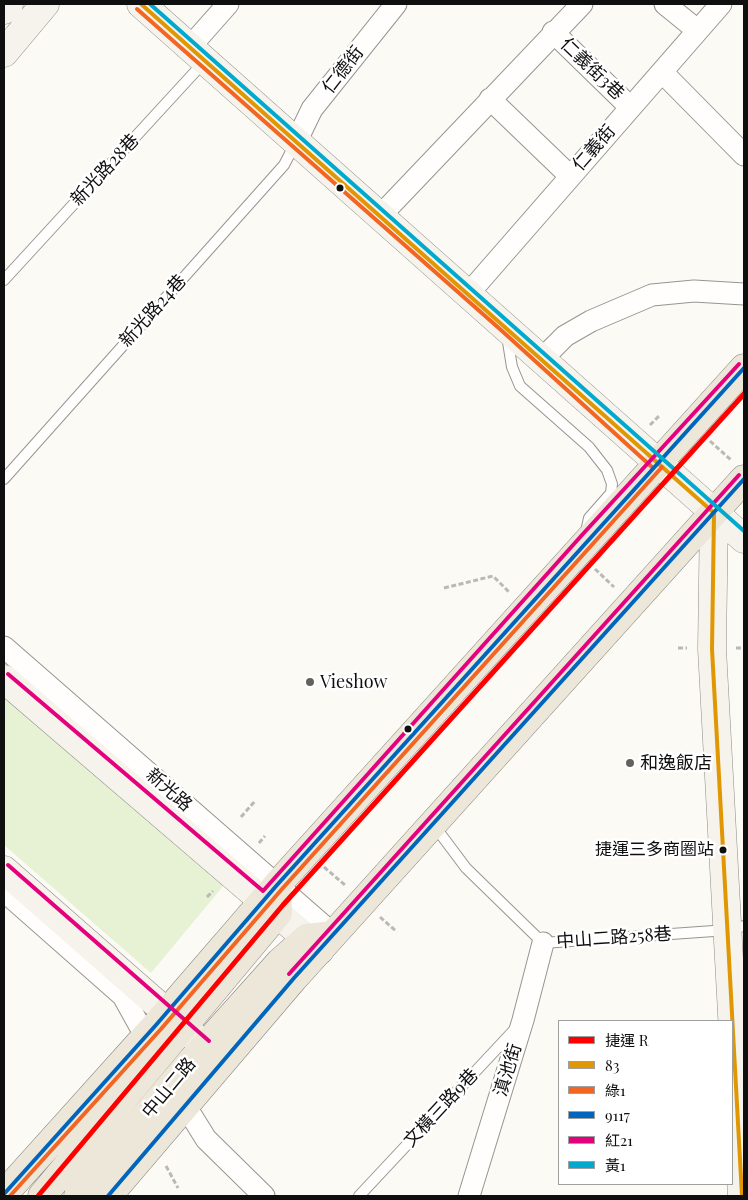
<!DOCTYPE html>
<meta charset="utf-8">
<style>
body{margin:0}
#map{position:relative;width:748px;height:1200px;overflow:hidden;background:#fcfaf4;font-family:"Playfair Display","Noto Sans TC",serif}
canvas{display:block}
.frame{position:absolute;inset:0;border:5px solid #0f0f0f;pointer-events:none}
.legend{position:absolute;left:558px;top:1020px;width:175px;height:165px;box-sizing:border-box;background:#fff;border:1px solid #9f9f9f;margin:0;padding:6px 9px;list-style:none;font-size:15px;color:#0f0f0f}
.legend li{display:flex;align-items:center;gap:10px;height:25px}
.legend b{width:25px;border:1px solid #9f9f9f}
</style>
<div id="map">
<canvas width="748" height="1200"></canvas>
<div class="frame"></div>
<ul class="legend">
<li><b style="height:6px;background:#f00"></b>捷運 R</li>
<li><b style="height:6px;background:#e09702"></b>83</li>
<li><b style="height:6px;background:#f26522"></b>綠1</li>
<li><b style="height:6px;background:#0065bd"></b>9117</li>
<li><b style="height:6px;background:#e5007d"></b>紅21</li>
<li><b style="height:6px;background:#00a9ce"></b>黃1</li>
</ul>
</div>
<script>
const context = document.querySelector('canvas').getContext('2d');
context.lineJoin = 'round';
function fillPath(path, color) {
  context.fillStyle = color;
  context.fill(path, 'evenodd');
}
function toPath(rows) {
  const path = new Path2D();
  for (const r of rows) {
    path.moveTo(r[0], r[1]);
    for (let i = 2; i < r.length; i += 2) path.lineTo(r[i], r[i + 1]);
  }
  return path;
}
function trace(path, color, width, dash) {
  context.strokeStyle = color;
  context.lineWidth = width;
  context.lineCap = dash ? 'butt' : 'round';
  context.setLineDash(dash || []);
  context.stroke(path);
}
function label(font, color, halo, rows, align = 'center') {
  context.font = font + ' "Playfair Display","Noto Sans TC",serif';
  context.lineWidth = 5;
  context.setLineDash([]);
  context.textBaseline = 'middle';
  context.strokeStyle = halo;
  context.fillStyle = color;
  for (const [text, x, y, turn = 0] of rows) {
    context.save();
    context.translate(x, y);
    context.rotate((+turn || 0) * Math.PI / 180);
    context.textAlign = isNaN(turn) ? turn : align;
    if (halo) context.strokeText(text, 0, 0);
    context.fillText(text, 0, 0);
    context.restore();
  }
}
const green = toPath([
 [4,692,224,885,151,973,4,845]
]);
const path = toPath([
 [650,425,660,415],
 [710,441,731,460],
 [595,569,614,587],
 [444,588,493,576,509,592],
 [678,648,687,648],
 [736,648,744,648],
 [241,817,255,801],
 [259,843,265,836],
 [324,867,346,886],
 [207,897,213,891],
 [380,917,397,932],
 [166,1166,178,1188]
]);
const lane = toPath([
 [4,280,204,62],
 [507,336,512,367,520,386,589,447,607,470,612,484,611,493,589,518,586,532],
 [4,479,284,165,296,142],
 [433,824,466,868,543,943,728,930,744,926],
 [359,1196,516,1028]
]);
const street = toPath([
 [665,4,697,30],
 [553,32,630,107],
 [190,47,228,4],
 [662,72,744,155],
 [490,99,570,176],
 [297,140,312,109,396,4],
 [381,215,582,4],
 [469,293,721,4],
 [542,359,565,336,591,321,652,295,694,291,744,294],
 [4,647,334,935],
 [4,891,123,996,152,1048],
 [178,1094,206,1139,264,1196],
 [469,1196,523,1020,543,943]
]);
const secondary = toPath([
 [141,4,744,539],
 [4,10,9,4],
 [4,53,45,4],
 [714,513,712,649,742,1196],
 [4,679,320,950],
 [4,870,205,1046]
]);
const primary = toPath([
 [4,1194,156,1025,277,885,744,368],
 [42,1196,278,913,277,885],
 [78,1196,194,1058,280,962,307,938,333,935],
 [108,1196,294,978,744,479]
]);
const bus1 = toPath([
 [141,4,714,513],
 [714,513,712,649,742,1196]
]);
const bus2 = toPath([
 [137,9,501,330,653,468],
 [10,1196,161,1029,282,889,662,467]
]);
const bus3 = toPath([
 [4,1194,156,1025,277,885,744,368],
 [108,1196,294,978,744,479]
]);
const bus4 = toPath([
 [8,674,263,891,582,535,739,364],
 [8,865,209,1041],
 [289,974,739,475]
]);
const bus5 = toPath([
 [150,4,744,531]
]);
const metro1 = toPath([
 [38,1196,283,905,744,394]
]);
const markers = [
 [340,188,4.5,"#0f0f0f"],
 [310,682,5,"#62615f"],
 [408,729,4.5,"#0f0f0f"],
 [630,763,5,"#62615f"],
 [723,850,4.5,"#0f0f0f"]
];
const busNames = [
 ["捷運三多商圈站",714,850]
];
const streetNames = [
 ["仁義街3巷",592,69,44],
 ["仁德街",343,70,-52],
 ["仁義街",594,148,-49],
 ["新光路28巷",105,170,-47],
 ["新光路24巷",153,311,-48],
 ["新光路",169,790,41],
 ["中山二路258巷",614,938,-4],
 ["滇池街",508,1070,-73],
 ["中山二路",169,1088,-50],
 ["文橫三路9巷",441,1108,-47]
];
const poiNames = [
 ["Vieshow",320,682],
 ["和逸飯店",640,763]
];
fillPath(green, '#e7f1d4');
trace(lane, '#969592', 12);
trace(street, '#969592', 23);
trace(secondary, '#8c8b89', 29);
trace(primary, '#83827f', 29);
trace(path, '#b9b9b8', 3, [5, 2.5]);
trace(lane, '#fffefd', 10);
trace(street, '#fffefd', 21);
trace(secondary, '#f5f3eb', 28);
trace(primary, '#ede7da', 28);
trace(bus1, '#e09702', 4);
trace(bus2, '#f26522', 4);
trace(bus3, '#0065bd', 4);
trace(bus4, '#e5007d', 4);
trace(bus5, '#00a9ce', 4);
trace(metro1, '#f00', 5);
for (const [x, y, r, color] of markers) {
  const dot = new Path2D();
  dot.arc(x, y, r, 0, 2 * Math.PI);
  context.fillStyle = color;
  context.fill(dot);
  trace(dot, '#fff', 2);
}
label('17px', '#0f0f0f', '#fff', busNames, 'right');
label('18px', '#0f0f0f', '#fff', streetNames);
label('18px', '#0f0f0f', '#fff', poiNames, 'left');
</script>
